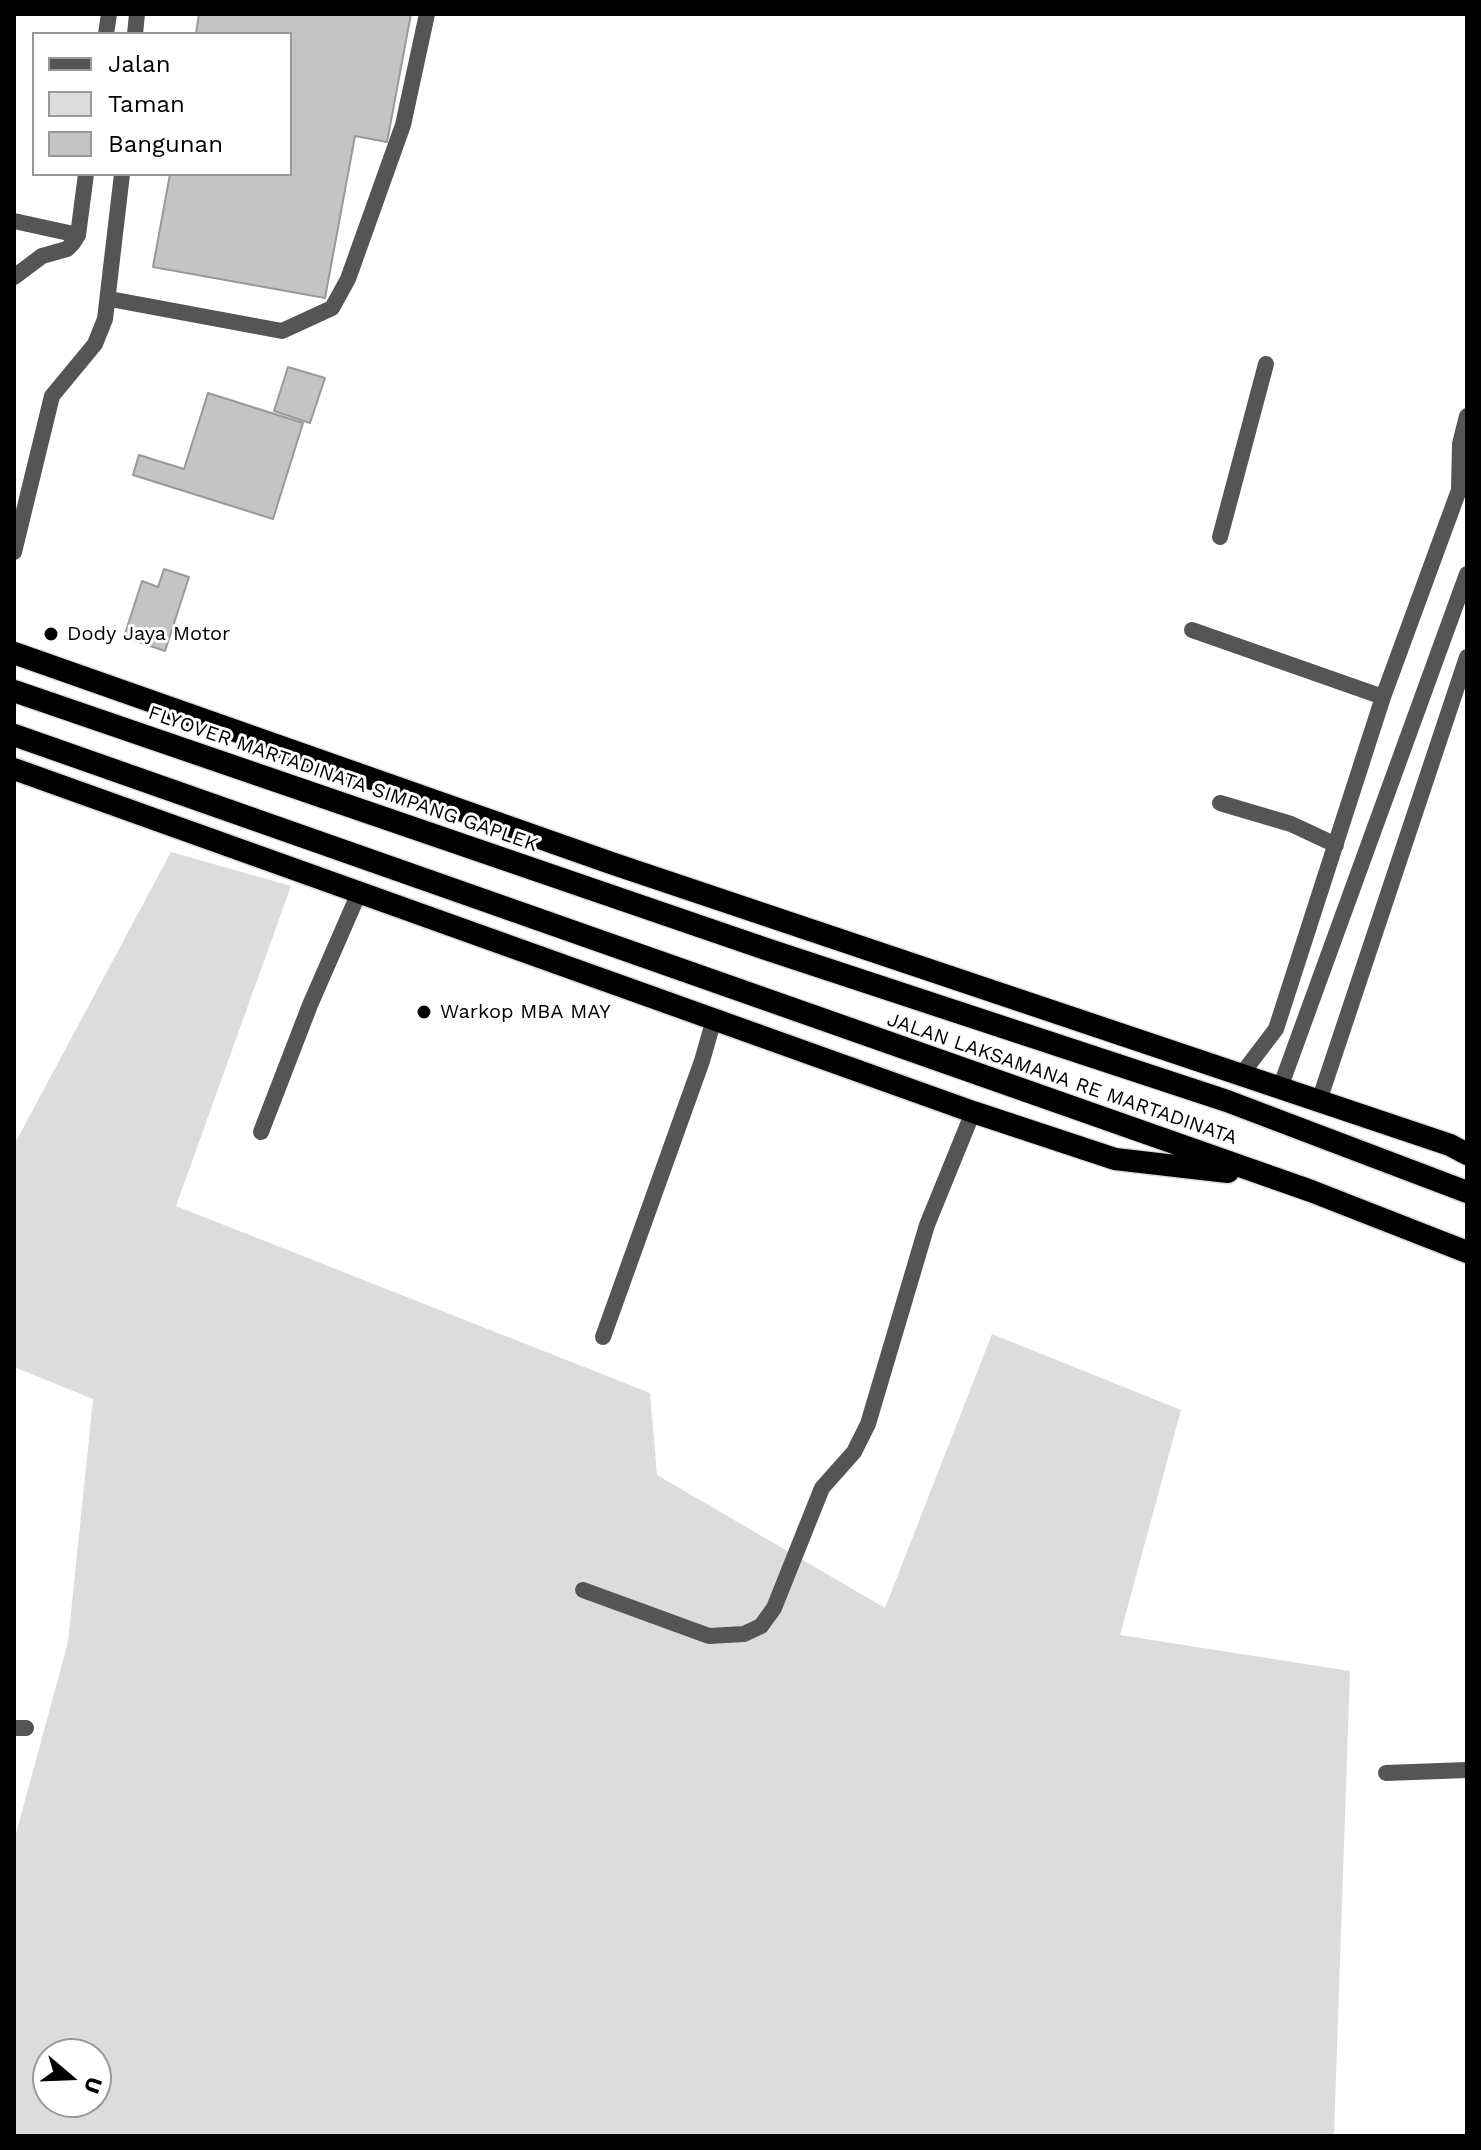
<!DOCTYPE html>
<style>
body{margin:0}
#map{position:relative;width:1481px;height:2150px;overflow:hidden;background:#fff;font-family:"Work Sans",sans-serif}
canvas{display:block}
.frame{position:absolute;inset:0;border:16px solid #000;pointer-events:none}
.legend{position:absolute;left:32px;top:32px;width:260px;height:144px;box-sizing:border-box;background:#fff;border:2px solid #999;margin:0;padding:10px 14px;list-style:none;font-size:24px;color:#000}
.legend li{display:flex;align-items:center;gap:16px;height:40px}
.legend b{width:40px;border:2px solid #999}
.north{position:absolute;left:32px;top:2038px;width:80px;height:80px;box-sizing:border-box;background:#fff;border:2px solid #999;border-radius:50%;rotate:109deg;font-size:22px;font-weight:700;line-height:32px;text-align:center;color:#000}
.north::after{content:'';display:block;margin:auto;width:28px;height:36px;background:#000;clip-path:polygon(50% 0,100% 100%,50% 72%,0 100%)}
</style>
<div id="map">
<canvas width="1481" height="2150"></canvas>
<div class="frame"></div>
<ul class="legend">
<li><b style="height:10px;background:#555"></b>Jalan</li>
<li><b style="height:22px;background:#dcdcdc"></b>Taman</li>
<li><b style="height:22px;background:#c4c4c4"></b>Bangunan</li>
</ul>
<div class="north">U</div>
</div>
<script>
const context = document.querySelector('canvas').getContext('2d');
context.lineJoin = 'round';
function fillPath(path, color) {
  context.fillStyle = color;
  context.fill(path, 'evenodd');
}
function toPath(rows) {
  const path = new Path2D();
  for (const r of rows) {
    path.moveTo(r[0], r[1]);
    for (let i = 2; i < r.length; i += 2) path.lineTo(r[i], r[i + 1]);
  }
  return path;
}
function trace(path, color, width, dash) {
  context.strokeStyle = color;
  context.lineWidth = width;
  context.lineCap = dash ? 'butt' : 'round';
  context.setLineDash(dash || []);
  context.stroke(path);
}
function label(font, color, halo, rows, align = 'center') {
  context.font = font + ' "Work Sans",sans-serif';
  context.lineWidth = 6;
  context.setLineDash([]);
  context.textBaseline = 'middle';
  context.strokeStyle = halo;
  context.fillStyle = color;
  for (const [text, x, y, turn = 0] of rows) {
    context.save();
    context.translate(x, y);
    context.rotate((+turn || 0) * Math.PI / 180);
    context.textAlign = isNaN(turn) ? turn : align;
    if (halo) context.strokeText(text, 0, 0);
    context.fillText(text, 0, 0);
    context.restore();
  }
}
const green = toPath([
 [171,852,291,886,176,1206,650,1393,657,1475,885,1608,992,1334,1181,1410,1120,1635,1350,1671,1334,2134,14,2136,14,1841,68,1642,93,1399,14,1367,14,1145],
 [48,2054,96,2054,96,2102,48,2102]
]);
const building = toPath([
 [199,14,411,14,387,142,355,136,325,298,153,267,170,174,290,174,290,34,196,34,199,14],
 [288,367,325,378,310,423,274,411,288,367],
 [208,393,303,423,273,519,133,475,139,455,184,469,208,393],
 [164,569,189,577,165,651,124,637,142,581,158,587,164,569]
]);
const service = toPath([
 [135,34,137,14],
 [110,299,282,331,332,308,348,279,403,125,427,14],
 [1220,537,1266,364],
 [14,552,52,396,95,344,105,319,122,174],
 [1192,630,1383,697],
 [1220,803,1291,824,1336,845],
 [1241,1075,1276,1029,1383,697,1459,490,1460,444,1467,416],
 [261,1132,310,1005,358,895],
 [603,1337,702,1061,714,1019],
 [583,1590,709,1636,744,1634,761,1626,774,1608,822,1488,854,1452,868,1424,927,1225,973,1112]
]);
const minor = toPath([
 [106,34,109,14],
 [14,221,78,235],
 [14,277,42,256,67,249,73,243,78,235,86,174],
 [1280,1088,1467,574],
 [1319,1101,1467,657],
 [14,1728,26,1728],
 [1386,1773,1467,1770]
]);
const trunk = toPath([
 [14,653,611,863,1450,1145,1467,1154],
 [14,691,766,949,1227,1101,1467,1192],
 [14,735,1311,1191,1467,1252],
 [14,769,973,1112,1115,1159,1228,1172]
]);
const markers = [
 [51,634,8,"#000"],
 [424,1012,8,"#000"]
];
const poiNames = [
 ["Dody Jaya Motor",67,634],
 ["Warkop MBA MAY",440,1012]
];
const streetNames = [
 ["FLYOVER MARTADINATA SIMPANG GAPLEK",343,779,19],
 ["JALAN LAKSAMANA RE MARTADINATA",1062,1079,19]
];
fillPath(green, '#dcdcdc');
fillPath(building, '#c4c4c4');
trace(building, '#999', 2);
trace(trunk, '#dbdbdb', 25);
trace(service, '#555', 16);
trace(minor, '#555', 16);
trace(trunk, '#000', 22);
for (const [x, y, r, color] of markers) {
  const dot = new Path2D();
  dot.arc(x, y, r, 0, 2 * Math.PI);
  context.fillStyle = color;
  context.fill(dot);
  trace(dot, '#fff', 3);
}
label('20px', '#000', '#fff', poiNames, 'left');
label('20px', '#000', '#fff', streetNames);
</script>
